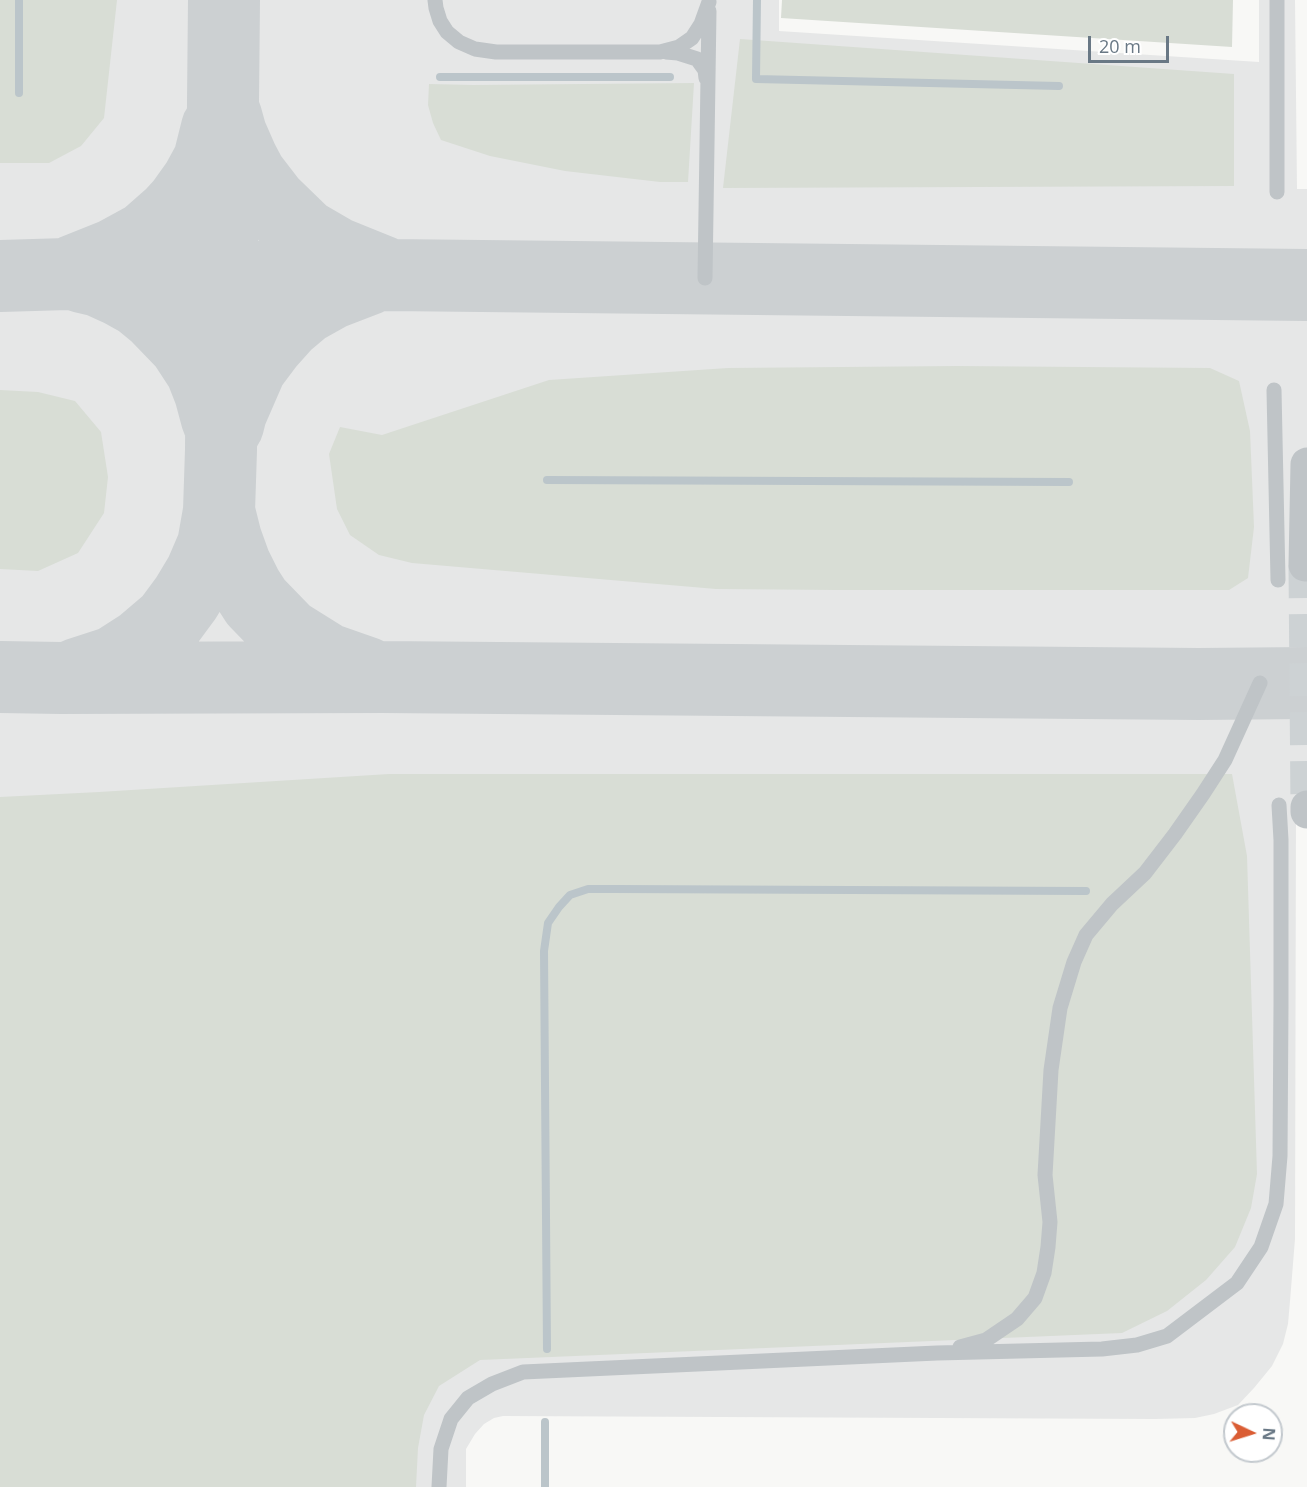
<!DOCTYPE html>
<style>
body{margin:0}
#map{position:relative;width:1307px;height:1487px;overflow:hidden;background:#f8f8f6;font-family:"Open Sans",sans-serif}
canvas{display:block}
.north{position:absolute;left:1223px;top:1403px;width:60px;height:60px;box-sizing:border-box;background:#fff;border:2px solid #c3c9ce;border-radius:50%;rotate:94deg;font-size:16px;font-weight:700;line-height:24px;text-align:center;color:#697885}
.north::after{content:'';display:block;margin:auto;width:21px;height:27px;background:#da5d34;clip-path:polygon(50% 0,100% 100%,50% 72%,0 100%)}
.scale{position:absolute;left:1088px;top:36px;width:81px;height:27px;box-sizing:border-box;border:3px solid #697885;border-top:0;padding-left:8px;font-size:18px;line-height:21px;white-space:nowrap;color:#697885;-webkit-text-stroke:4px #fff;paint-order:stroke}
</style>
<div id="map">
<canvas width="1307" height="1487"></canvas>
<div class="north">N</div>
<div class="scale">20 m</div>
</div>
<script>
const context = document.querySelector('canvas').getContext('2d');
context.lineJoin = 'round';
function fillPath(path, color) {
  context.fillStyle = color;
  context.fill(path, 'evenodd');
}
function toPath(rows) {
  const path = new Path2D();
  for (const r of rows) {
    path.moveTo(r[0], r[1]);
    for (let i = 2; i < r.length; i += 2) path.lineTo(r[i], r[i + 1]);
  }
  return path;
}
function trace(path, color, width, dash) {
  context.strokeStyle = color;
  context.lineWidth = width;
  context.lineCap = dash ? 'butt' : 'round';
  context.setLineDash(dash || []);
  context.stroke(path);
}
const built = toPath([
 [0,0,779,0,779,31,1259,62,1259,0,1295,0,1297,189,1307,189,1307,808,1296,809,1295,1239,1290,1301,1288,1324,1283,1344,1272,1366,1254,1388,1238,1405,1214,1414,1195,1418,1155,1419,503,1416,494,1418,484,1424,475,1434,466,1449,466,1487,0,1487]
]);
const green = toPath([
 [0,0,117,0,104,118,81,146,49,163,0,163],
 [782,0,1233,0,1232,47,781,18],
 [740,39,1234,74,1234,186,723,188],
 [694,83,688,182,660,182,565,171,490,156,441,140,433,123,428,105,429,84,473,85],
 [957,366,1210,368,1239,381,1250,431,1254,527,1248,578,1229,590,835,590,716,589,412,563,379,555,350,535,337,509,329,454,340,427,382,435,549,380,728,368],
 [0,390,38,392,75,401,101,432,108,477,104,513,78,553,38,571,0,569],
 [389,774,1232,774,1247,856,1257,1174,1251,1208,1235,1247,1206,1280,1167,1311,1122,1333,480,1360,439,1386,424,1415,418,1448,416,1487,0,1487,0,797,99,792]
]);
const stream = toPath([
 [757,0,756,79,1059,86],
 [440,77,670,77],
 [19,93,19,0],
 [547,480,1069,482],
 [547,1349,544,951,548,923,559,907,570,895,588,889,616,889,1086,891],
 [545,1487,545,1422]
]);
const taxiway = toPath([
 [226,116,231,134,242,159,251,176,271,202,305,235,336,253,383,272],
 [73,271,113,255,146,237,171,215,182,203,197,182,209,160,217,128],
 [0,276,67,274,223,277,390,275,1307,285],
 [82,277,99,281,121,291,139,301,156,315,184,344,201,370,210,393,217,419],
 [228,425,231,413,251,367,269,343,286,324,305,308,330,294,369,279],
 [219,511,226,539,235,564,247,588,256,602,287,634,327,659,367,673],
 [77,674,114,662,142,644,169,621,186,598,201,573,213,545,219,511,221,450,223,102,224,0],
 [0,677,61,678,382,677,1199,684,1307,683]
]);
const tertiaryTunnel = toPath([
 [1305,565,1307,807]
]);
const service = toPath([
 [435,0,436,8,440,21,447,32,459,42,475,49,496,52,660,52,679,47,692,38,701,24,709,2],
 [1277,0,1277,192],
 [666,52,678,53,697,59,705,70,706,78],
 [705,278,709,11],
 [1274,390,1278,580],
 [960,1347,986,1340,1017,1319,1035,1298,1044,1273,1048,1247,1050,1222,1045,1175,1051,1070,1060,1008,1074,962,1086,935,1112,904,1145,873,1175,834,1203,794,1225,760,1260,683],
 [439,1487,441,1449,451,1419,468,1398,492,1384,523,1372,937,1353,1102,1349,1137,1345,1167,1336,1237,1283,1261,1247,1276,1204,1280,1156,1281,1005,1281,840,1279,805]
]);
const tertiary = toPath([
 [1305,565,1307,464],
 [1307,807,1307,812]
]);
fillPath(built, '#e6e7e7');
fillPath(green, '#d8ddd5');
trace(stream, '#bbc5ca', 8);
trace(taxiway, '#ccd0d2', 72);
trace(tertiaryTunnel, '#cdd2d4', 33, [33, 16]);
trace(service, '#bfc4c7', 15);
trace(tertiary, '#bfc4c7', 33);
</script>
